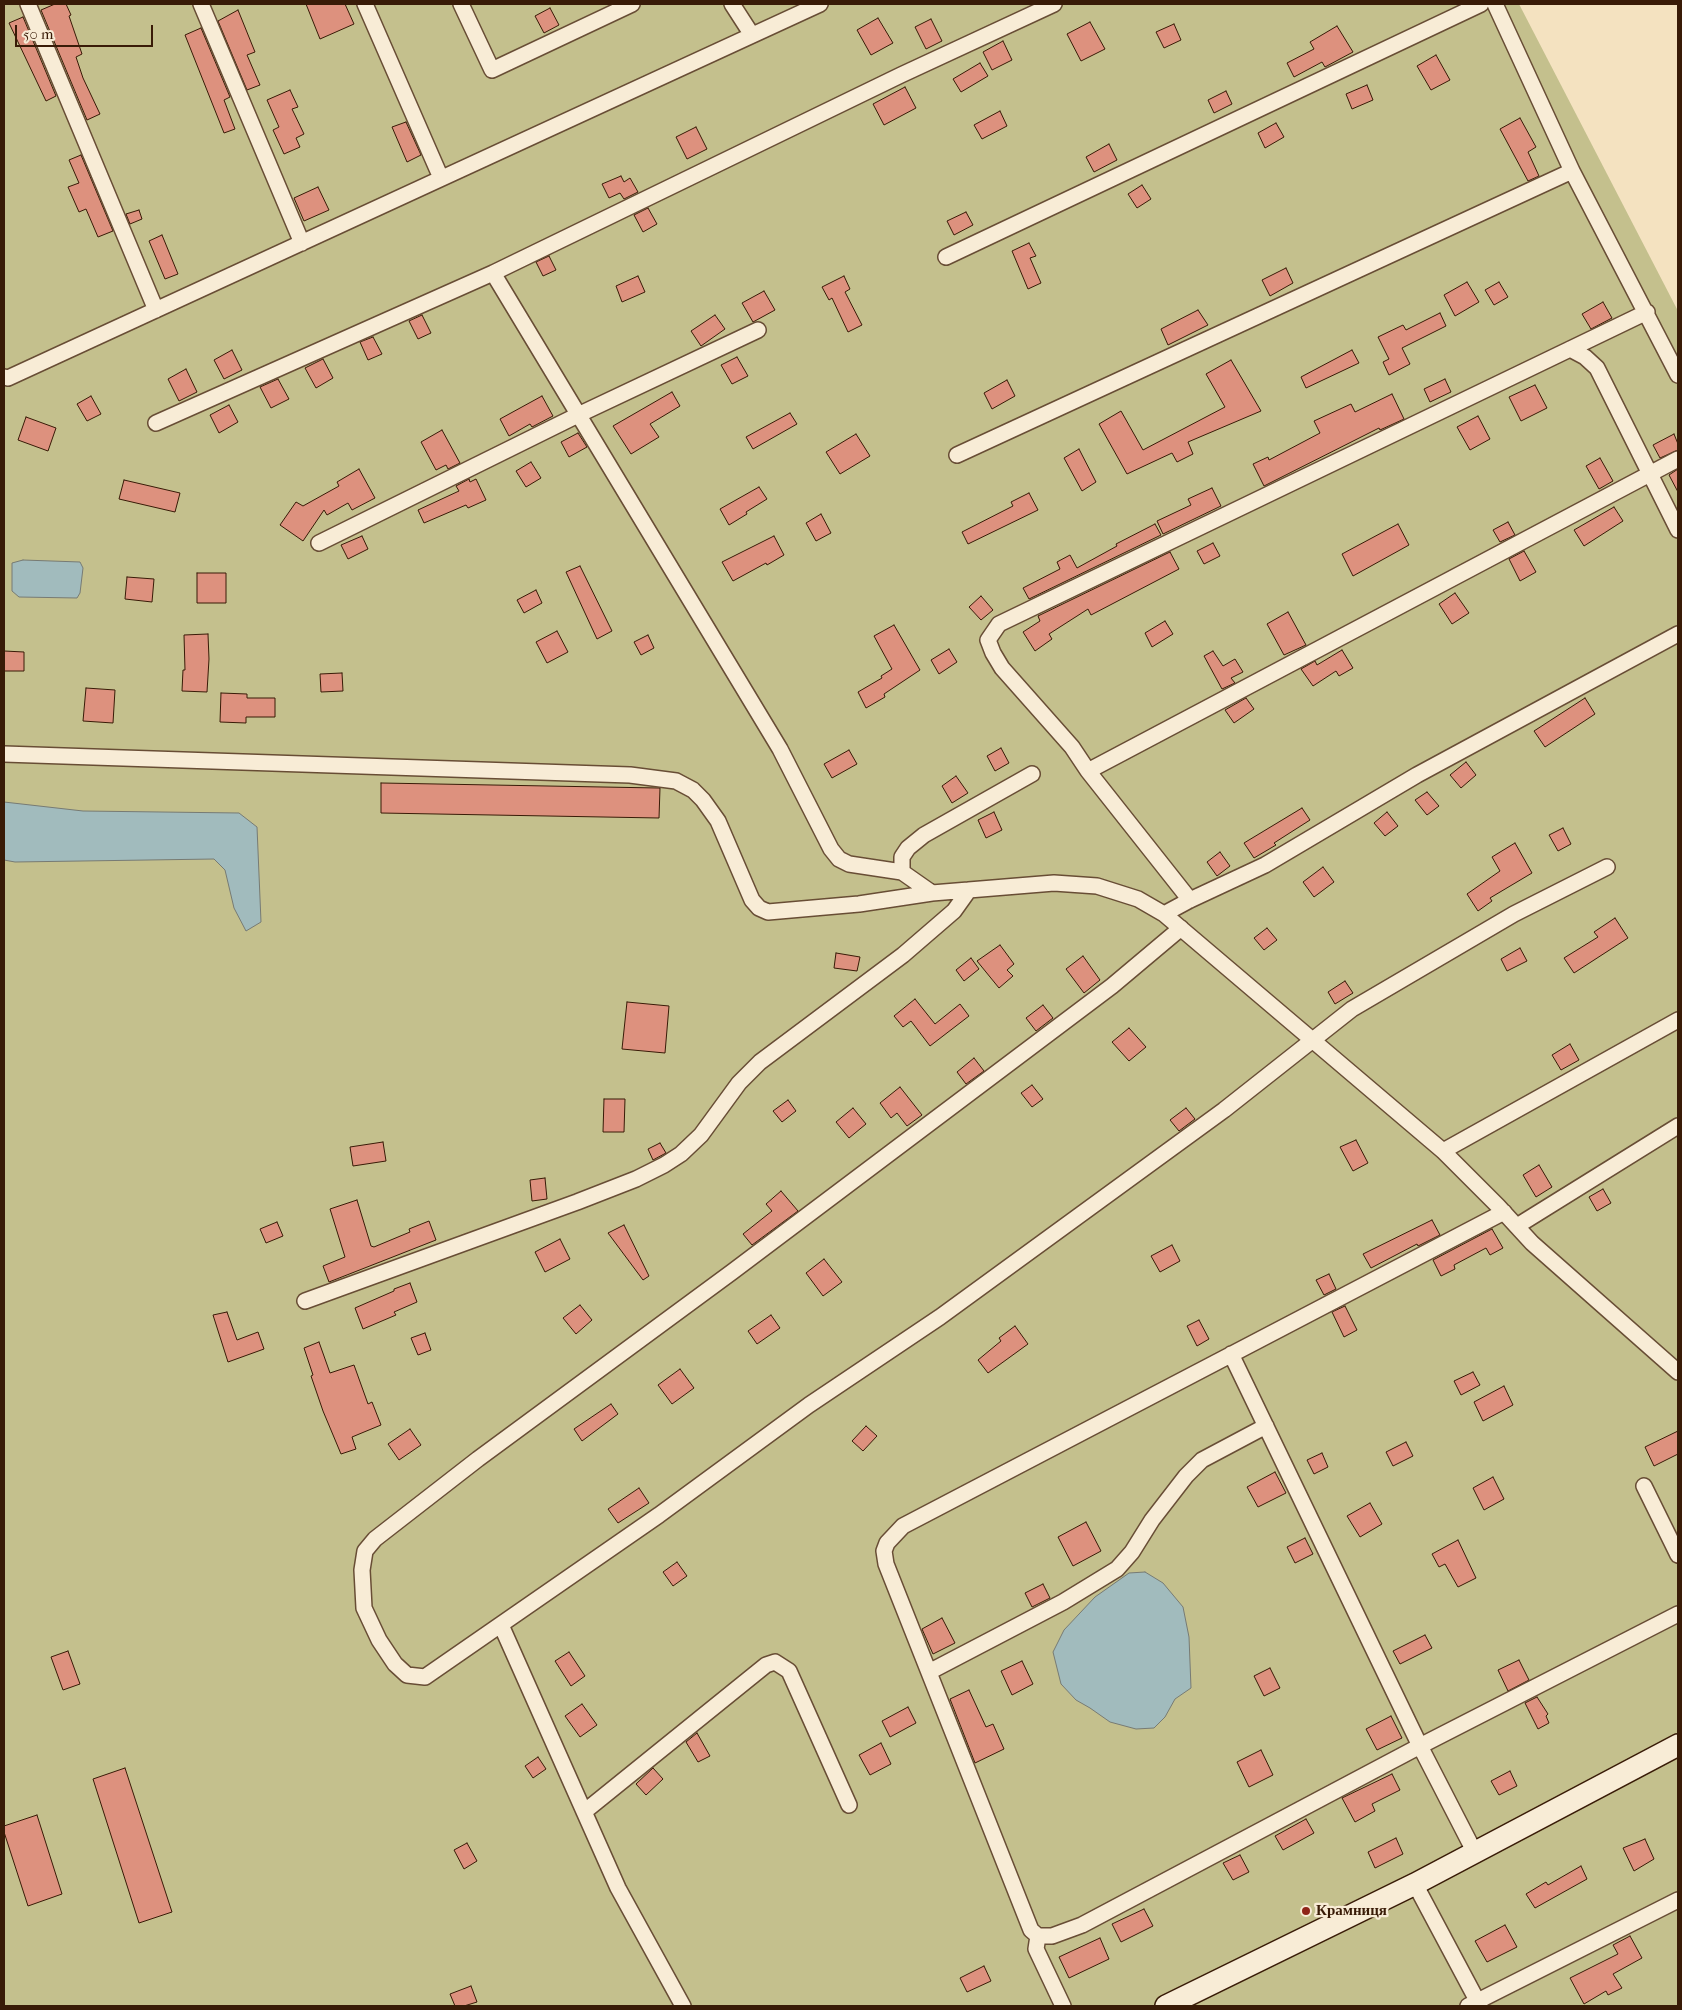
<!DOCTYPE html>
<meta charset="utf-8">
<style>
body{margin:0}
#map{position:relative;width:1682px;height:2010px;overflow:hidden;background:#f4e2c0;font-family:"IM FELL French Canon",serif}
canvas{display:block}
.frame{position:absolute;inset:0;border:5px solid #391b07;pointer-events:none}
.scale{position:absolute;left:15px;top:25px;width:138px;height:22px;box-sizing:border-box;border:2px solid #391b07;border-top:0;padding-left:6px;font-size:15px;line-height:18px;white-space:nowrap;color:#391b07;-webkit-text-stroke:4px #f8ecd6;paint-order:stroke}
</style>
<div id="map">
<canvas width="1682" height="2010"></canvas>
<div class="frame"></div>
<div class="scale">50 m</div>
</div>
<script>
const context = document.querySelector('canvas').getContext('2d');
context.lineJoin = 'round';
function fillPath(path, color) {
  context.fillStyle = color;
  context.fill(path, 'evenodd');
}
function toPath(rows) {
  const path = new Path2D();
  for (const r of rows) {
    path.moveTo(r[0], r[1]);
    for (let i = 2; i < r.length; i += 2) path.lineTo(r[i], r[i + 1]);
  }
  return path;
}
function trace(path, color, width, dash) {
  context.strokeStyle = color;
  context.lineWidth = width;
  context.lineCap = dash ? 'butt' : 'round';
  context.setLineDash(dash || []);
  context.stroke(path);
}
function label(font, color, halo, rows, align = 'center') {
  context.font = font + ' "IM FELL French Canon",serif';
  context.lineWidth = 4.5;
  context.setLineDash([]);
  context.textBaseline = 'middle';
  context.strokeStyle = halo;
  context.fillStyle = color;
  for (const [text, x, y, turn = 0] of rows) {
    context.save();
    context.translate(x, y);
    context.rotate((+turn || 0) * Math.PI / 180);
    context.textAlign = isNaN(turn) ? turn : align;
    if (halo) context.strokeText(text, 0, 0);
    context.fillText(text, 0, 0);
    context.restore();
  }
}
const green = toPath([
 [4,4,1519,4,1678,311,1678,2006,4,2006]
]);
const water = toPath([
 [23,560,80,562,83,568,80,593,77,598,19,597,12,591,12,563,23,560],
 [4,802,83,811,239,813,257,827,261,922,246,931,234,908,225,870,214,859,15,862,4,860,4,802],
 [1145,1572,1163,1583,1183,1607,1189,1637,1191,1688,1175,1699,1165,1717,1154,1728,1136,1729,1110,1722,1090,1708,1076,1700,1061,1684,1053,1652,1064,1630,1095,1597,1129,1573,1145,1572]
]);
const building = toPath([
 [55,4,66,4,71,15,69,16,82,54,76,57,83,78,100,114,87,120,41,10,55,4],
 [306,4,345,4,354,24,320,39,306,4],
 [550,8,559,25,544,33,535,16,550,8],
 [238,10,255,52,247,55,260,85,247,90,218,21,238,10],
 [23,17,56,96,46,101,9,23,23,17],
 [878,18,893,43,871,55,857,30,878,18],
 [931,19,942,41,926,49,915,27,931,19],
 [1090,22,1105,49,1081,61,1067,34,1090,22],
 [1174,24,1181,40,1164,48,1156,32,1174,24],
 [1337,26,1353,52,1325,67,1322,62,1294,77,1287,63,1314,49,1310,42,1337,26],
 [201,28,230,97,224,100,235,129,224,133,185,35,201,28],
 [1003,41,1012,60,992,70,983,52,1003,41],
 [1436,55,1450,80,1431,90,1417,66,1436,55],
 [980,63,988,76,961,92,953,79,980,63],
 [1367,85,1373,100,1352,109,1346,94,1367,85],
 [905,87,916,108,884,125,873,104,905,87],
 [290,90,298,107,292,109,304,134,296,138,300,147,284,154,273,130,279,127,267,100,290,90],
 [1226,91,1232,104,1214,113,1208,100,1226,91],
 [1000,111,1007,126,982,139,974,125,1000,111],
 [1520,118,1536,147,1528,152,1539,176,1528,181,1500,129,1520,118],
 [406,122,421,155,407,162,392,127,406,122],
 [1276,123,1284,137,1265,148,1258,133,1276,123],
 [696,127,707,149,687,159,676,137,696,127],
 [1109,144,1117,160,1094,172,1086,157,1109,144],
 [81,155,113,231,98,237,86,209,79,212,68,187,79,183,69,160,81,155],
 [621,176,624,182,630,178,638,192,624,199,620,193,609,198,602,184,621,176],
 [1142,185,1151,199,1137,208,1128,194,1142,185],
 [318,187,329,210,304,221,294,198,318,187],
 [648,208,657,224,643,232,634,215,648,208],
 [139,210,142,219,130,224,126,214,139,210],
 [966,212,973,225,954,235,947,221,966,212],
 [162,235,178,274,165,279,149,241,162,235],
 [1029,243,1036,256,1030,258,1041,283,1028,289,1012,251,1029,243],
 [549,256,556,270,543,276,536,262,549,256],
 [1286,268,1293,283,1270,296,1262,280,1286,268],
 [638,276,645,292,622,302,616,286,638,276],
 [844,276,850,289,845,292,862,325,848,332,832,298,829,300,822,287,844,276],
 [1467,282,1479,302,1455,316,1444,295,1467,282],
 [1499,282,1508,297,1494,305,1485,290,1499,282],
 [764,291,775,310,753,322,742,303,764,291],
 [1603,302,1612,318,1591,329,1582,314,1603,302],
 [1198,310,1208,325,1168,345,1161,329,1198,310],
 [1440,313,1446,326,1402,348,1410,364,1389,375,1383,362,1389,359,1378,337,1403,325,1406,330,1440,313],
 [422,315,431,333,418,339,409,321,422,315],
 [715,315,725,329,701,346,691,331,715,315],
 [373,337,382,354,368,360,360,342,373,337],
 [232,350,242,370,224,379,214,360,232,350],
 [1352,350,1359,363,1306,388,1301,377,1352,350],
 [737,357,748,376,732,384,721,365,737,357],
 [323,359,333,378,316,388,305,368,323,359],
 [1231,360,1261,411,1188,442,1193,454,1177,462,1172,453,1127,474,1099,424,1121,411,1143,450,1225,407,1206,374,1231,360],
 [186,369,197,392,179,401,168,379,186,369],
 [278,379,289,399,271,408,260,387,278,379],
 [1445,379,1451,392,1430,402,1424,389,1445,379],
 [1007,380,1015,396,992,409,984,393,1007,380],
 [1535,385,1547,408,1521,421,1509,397,1535,385],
 [672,392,680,406,650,424,659,437,631,454,613,426,672,392],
 [1392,394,1404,419,1380,430,1379,428,1264,486,1253,464,1268,457,1269,460,1320,433,1314,421,1351,404,1355,412,1392,394],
 [91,396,101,414,87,421,77,404,91,396],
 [542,396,553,416,532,427,530,424,509,436,500,419,542,396],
 [229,405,238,422,219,433,210,415,229,405],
 [790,413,797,424,753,449,746,437,790,413],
 [1478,416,1490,439,1470,450,1457,427,1478,416],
 [26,417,56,428,48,451,18,440,26,417],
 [442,430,460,463,448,469,446,465,436,470,421,442,442,430],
 [578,433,587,447,569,457,561,442,578,433],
 [856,434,870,456,840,474,826,452,856,434],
 [1674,434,1678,444,1678,450,1660,458,1653,445,1674,434],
 [1079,449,1096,482,1082,491,1064,458,1079,449],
 [1600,458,1613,481,1599,489,1586,466,1600,458],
 [531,462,541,478,526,487,516,471,531,462],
 [359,469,375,498,352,510,348,503,327,515,324,510,303,541,280,525,296,502,303,506,339,486,337,482,359,469],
 [1678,469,1678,492,1669,475,1678,469],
 [469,479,470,482,476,479,486,500,468,508,466,505,424,523,418,510,459,491,456,486,469,479],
 [124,480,180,493,175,512,119,499,124,480],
 [759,487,767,499,746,512,747,514,729,525,720,509,759,487],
 [1212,488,1221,506,1163,534,1157,521,1191,505,1188,499,1212,488],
 [1029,493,1038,510,968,544,962,532,1013,506,1011,502,1029,493],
 [1614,507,1623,521,1584,546,1574,530,1614,507],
 [821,514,831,533,816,541,806,523,821,514],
 [1508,522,1515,535,1500,542,1493,530,1508,522],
 [1155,524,1161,535,1029,599,1023,588,1060,569,1057,562,1070,555,1077,568,1117,546,1116,544,1155,524],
 [1398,524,1409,545,1353,576,1342,554,1398,524],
 [362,536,368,549,348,559,341,545,362,536],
 [774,536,784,555,767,565,766,563,733,581,722,562,774,536],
 [1213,543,1220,556,1204,564,1197,551,1213,543],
 [1524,551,1536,572,1520,581,1509,559,1524,551],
 [1170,552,1179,569,1091,615,1088,609,1049,634,1052,639,1035,651,1023,632,1040,621,1038,616,1170,552],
 [580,566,612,631,597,639,566,572,580,566],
 [197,573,226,573,226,603,197,603,197,573],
 [127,577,154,579,152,602,125,599,127,577],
 [536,590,542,603,524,613,517,600,536,590],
 [1455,593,1469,613,1452,624,1439,604,1455,593],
 [981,596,993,610,981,620,969,607,981,596],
 [1288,612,1306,645,1284,655,1267,624,1288,612],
 [1165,621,1173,634,1152,647,1145,633,1165,621],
 [894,625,920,670,884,694,885,697,866,708,858,692,882,678,881,676,892,669,874,636,894,625],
 [557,631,568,652,547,663,536,642,557,631],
 [208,634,209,659,207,692,182,691,183,670,185,670,184,635,208,634],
 [648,635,654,648,641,655,634,642,648,635],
 [949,649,957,662,939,674,931,660,949,649],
 [1342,650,1353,668,1339,676,1336,671,1313,686,1301,669,1315,661,1317,665,1342,650],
 [4,651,24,652,24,671,4,671,4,651],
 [1213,651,1223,666,1235,659,1243,672,1231,678,1235,683,1222,689,1204,656,1213,651],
 [342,673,343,691,321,692,320,674,342,673],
 [86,688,115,690,113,723,83,721,86,688],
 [221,693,247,694,247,698,275,698,275,717,246,717,246,723,220,722,221,693],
 [1246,698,1254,709,1234,723,1225,710,1246,698],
 [1585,698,1595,714,1545,747,1534,731,1585,698],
 [1001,748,1009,763,995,771,987,756,1001,748],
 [849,750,857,764,832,778,824,764,849,750],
 [1466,762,1476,775,1461,788,1450,775,1466,762],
 [956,776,968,793,952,803,942,786,956,776],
 [381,783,658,788,660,788,659,818,381,813,381,783],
 [1427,792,1439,806,1427,815,1415,800,1427,792],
 [1302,808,1310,820,1274,843,1276,845,1254,858,1244,843,1302,808],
 [994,812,1002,830,986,838,978,820,994,812],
 [1387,812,1398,826,1385,836,1374,823,1387,812],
 [1563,828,1571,844,1558,851,1549,835,1563,828],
 [1515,843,1532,873,1490,898,1492,901,1478,911,1467,894,1500,871,1492,857,1515,843],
 [1220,852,1230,866,1217,876,1207,862,1220,852],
 [1323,867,1334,882,1314,897,1303,882,1323,867],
 [1615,918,1628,938,1574,973,1564,958,1598,937,1594,932,1615,918],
 [1267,928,1277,940,1264,950,1254,938,1267,928],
 [1000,945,1014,964,1007,970,1013,976,999,988,977,961,1000,945],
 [1520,948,1527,961,1507,971,1501,959,1520,948],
 [836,953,860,957,857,971,834,968,836,953],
 [1083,956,1100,980,1084,993,1066,969,1083,956],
 [971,958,979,969,964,981,956,970,971,958],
 [1345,981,1353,993,1335,1004,1328,992,1345,981],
 [915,999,935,1024,960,1004,969,1016,930,1046,911,1021,903,1027,894,1016,915,999],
 [627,1002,669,1006,665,1053,622,1049,627,1002],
 [1043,1005,1053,1018,1036,1031,1026,1018,1043,1005],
 [1129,1028,1146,1047,1129,1061,1112,1042,1129,1028],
 [1570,1044,1579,1060,1561,1070,1552,1055,1570,1044],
 [974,1058,984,1071,966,1084,957,1072,974,1058],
 [1032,1085,1043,1099,1032,1107,1021,1093,1032,1085],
 [900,1087,922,1115,907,1126,897,1113,891,1118,880,1103,900,1087],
 [604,1099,625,1099,624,1132,603,1132,604,1099],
 [788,1100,796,1111,782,1122,773,1111,788,1100],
 [853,1108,866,1124,849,1138,836,1122,853,1108],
 [1186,1108,1195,1119,1179,1131,1170,1120,1186,1108],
 [1356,1140,1368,1163,1353,1171,1340,1147,1356,1140],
 [383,1142,386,1161,353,1166,350,1147,383,1142],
 [660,1143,666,1153,653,1160,648,1149,660,1143],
 [1539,1165,1552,1187,1536,1197,1523,1175,1539,1165],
 [545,1178,547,1199,532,1201,530,1180,545,1178],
 [1603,1189,1611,1203,1597,1211,1589,1197,1603,1189],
 [781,1191,798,1211,752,1245,743,1234,772,1211,766,1204,781,1191],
 [357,1200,371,1246,374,1247,410,1232,409,1229,429,1221,436,1240,329,1282,323,1266,345,1257,330,1209,357,1200],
 [1432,1220,1440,1235,1418,1246,1417,1244,1371,1268,1363,1254,1432,1220],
 [277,1222,283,1236,266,1243,260,1229,277,1222],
 [624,1225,649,1276,643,1280,608,1233,624,1225],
 [1492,1229,1503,1248,1490,1255,1486,1248,1454,1265,1455,1269,1441,1276,1433,1260,1492,1229],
 [560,1239,570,1259,545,1272,535,1252,560,1239],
 [1172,1245,1180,1261,1160,1272,1151,1256,1172,1245],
 [824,1259,842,1282,823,1296,806,1273,824,1259],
 [1329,1274,1336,1289,1324,1295,1316,1280,1329,1274],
 [410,1283,417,1302,394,1312,396,1315,363,1329,355,1308,394,1291,394,1289,410,1283],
 [580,1305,592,1320,576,1334,563,1318,580,1305],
 [1345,1306,1357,1330,1344,1337,1332,1312,1345,1306],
 [227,1312,237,1340,258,1332,264,1349,228,1362,213,1315,227,1312],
 [771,1315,780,1328,757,1344,748,1331,771,1315],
 [1199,1320,1209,1339,1197,1346,1187,1326,1199,1320],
 [1015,1326,1028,1344,988,1373,978,1360,1001,1341,999,1338,1015,1326],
 [425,1333,431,1350,418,1355,411,1338,425,1333],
 [319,1342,330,1373,354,1365,368,1404,372,1402,381,1425,352,1437,356,1449,341,1454,323,1411,311,1376,313,1375,304,1348,319,1342],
 [680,1369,694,1388,672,1404,658,1385,680,1369],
 [1473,1372,1480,1385,1461,1395,1454,1381,1473,1372],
 [1504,1386,1513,1405,1483,1421,1474,1402,1504,1386],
 [611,1404,618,1414,582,1441,574,1429,611,1404],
 [866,1426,877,1436,863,1451,852,1441,866,1426],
 [410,1429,421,1445,399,1460,388,1444,410,1429],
 [1678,1431,1678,1454,1654,1466,1645,1447,1678,1431],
 [1406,1442,1413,1456,1393,1466,1386,1452,1406,1442],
 [1322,1453,1328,1467,1314,1474,1307,1460,1322,1453],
 [1275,1472,1286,1493,1258,1507,1247,1487,1275,1472],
 [1493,1477,1504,1499,1484,1510,1473,1488,1493,1477],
 [639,1488,649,1503,618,1523,608,1509,639,1488],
 [1370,1503,1382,1524,1360,1537,1347,1516,1370,1503],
 [1086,1522,1101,1551,1073,1566,1058,1537,1086,1522],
 [1305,1538,1313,1554,1295,1563,1287,1547,1305,1538],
 [1458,1540,1476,1578,1458,1587,1445,1564,1439,1567,1432,1554,1458,1540],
 [677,1562,687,1576,673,1586,663,1572,677,1562],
 [1043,1584,1050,1598,1032,1607,1025,1593,1043,1584],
 [942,1618,955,1643,933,1654,922,1629,942,1618],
 [1425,1635,1432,1648,1400,1664,1393,1651,1425,1635],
 [68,1651,80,1684,63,1690,51,1657,68,1651],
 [569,1652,585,1676,571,1686,555,1661,569,1652],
 [1519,1660,1529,1680,1508,1691,1498,1670,1519,1660],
 [1022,1661,1033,1684,1012,1695,1001,1671,1022,1661],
 [1270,1668,1280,1688,1264,1696,1254,1676,1270,1668],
 [969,1690,986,1727,993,1724,1004,1749,975,1763,950,1699,969,1690],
 [1537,1697,1548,1714,1546,1716,1549,1723,1538,1729,1525,1703,1537,1697],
 [582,1704,597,1725,580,1737,565,1716,582,1704],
 [908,1707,916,1723,890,1737,882,1721,908,1707],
 [1391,1716,1402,1738,1377,1750,1366,1729,1391,1716],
 [697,1733,710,1756,698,1762,686,1742,697,1733],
 [881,1743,891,1764,870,1775,859,1755,881,1743],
 [1261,1750,1273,1775,1249,1787,1237,1762,1261,1750],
 [538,1757,546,1769,533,1778,525,1766,538,1757],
 [125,1768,172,1912,139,1923,93,1779,125,1768],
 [653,1768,663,1779,646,1795,636,1784,653,1768],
 [1510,1771,1517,1786,1499,1795,1491,1781,1510,1771],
 [1392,1774,1400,1790,1372,1804,1375,1811,1355,1822,1342,1798,1392,1774],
 [37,1815,62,1894,28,1906,4,1832,4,1826,37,1815],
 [1306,1819,1314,1833,1283,1850,1275,1836,1306,1819],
 [1396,1838,1403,1854,1375,1868,1368,1852,1396,1838],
 [1645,1839,1654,1859,1634,1871,1623,1848,1645,1839],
 [467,1843,477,1861,464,1869,454,1850,467,1843],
 [1240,1855,1249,1872,1233,1880,1223,1863,1240,1855],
 [1581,1866,1587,1879,1535,1908,1526,1894,1546,1882,1548,1885,1581,1866],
 [1144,1909,1153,1926,1121,1942,1112,1924,1144,1909],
 [1505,1925,1517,1947,1487,1962,1475,1941,1505,1925],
 [1630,1936,1642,1958,1613,1974,1622,1988,1608,1995,1606,1991,1584,2004,1570,1978,1618,1954,1613,1945,1630,1936],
 [1100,1938,1109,1959,1069,1978,1059,1957,1100,1938],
 [984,1966,991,1981,967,1992,960,1978,984,1966],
 [471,1986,477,2002,464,2006,455,2006,450,1994,471,1986]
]);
const street = toPath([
 [28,4,156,310],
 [201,4,302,243],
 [365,4,441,178],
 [461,4,492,70,632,4],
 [732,4,752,35],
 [1495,4,1572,171,1678,375],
 [946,257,1481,4],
 [493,273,780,749,831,849,839,859,849,864,902,872,932,893],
 [1570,349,1585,357,1597,368,1678,530],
 [4,377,8,378,820,4],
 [156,423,493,273,901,75,1054,4],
 [957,455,1572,171],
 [319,543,578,415,758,330],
 [4,754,630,775,676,781,693,790,703,800,718,821,752,900,759,908,768,912,859,904,932,893,1054,883,1097,886,1138,899,1164,914,1443,1151,1498,1206,1532,1243,1678,1372],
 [1088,771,1678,459],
 [902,872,902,857,908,848,924,835,1032,774],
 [1190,900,1088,771,1072,747,1002,668,993,653,988,640,999,624,1647,312],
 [1164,914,1190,900,1265,865,1417,775,1678,634],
 [1181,928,1112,986,732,1272,478,1459,375,1539,365,1551,362,1570,364,1608,379,1640,395,1664,407,1675,425,1677,659,1515,809,1405,940,1317,1224,1110,1352,1009,1514,914,1607,867],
 [1443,1151,1678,1020],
 [1504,1212,903,1526,887,1543,884,1551,886,1564,1031,1930,1038,1936,1052,1936,1082,1925,1420,1746,1678,1614],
 [1517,1226,1678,1126],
 [305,1301,577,1202,636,1179,664,1165,681,1154,701,1135,739,1083,760,1062,903,955,954,911,969,890],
 [1231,1354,1420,1746,1474,1851],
 [1644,1486,1678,1555],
 [501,1625,618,1888,683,2006],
 [929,1672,1063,1602,1117,1569,1132,1552,1152,1520,1186,1476,1202,1460,1266,1426],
 [584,1812,766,1665,775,1662,789,1671,849,1805],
 [1415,1884,1480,2006],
 [1038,1936,1036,1949,1063,2006],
 [1468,2006,1678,1900]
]);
const secondary = toPath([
 [1166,2006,1415,1884,1678,1745]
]);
const markers = [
 [1306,1911,5,"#8f2418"]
];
const poiNames = [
 ["Крамниця",1316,1911]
];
fillPath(green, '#c4c08d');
fillPath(water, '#a1bbbd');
trace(water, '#777b74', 1);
fillPath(building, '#dd917e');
trace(building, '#391b07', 1);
trace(street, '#684d35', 18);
trace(secondary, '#391b07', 24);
trace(street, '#f8ecd6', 15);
trace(secondary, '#f8ecd6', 21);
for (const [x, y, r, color] of markers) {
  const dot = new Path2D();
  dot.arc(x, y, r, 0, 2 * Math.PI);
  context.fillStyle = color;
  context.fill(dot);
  trace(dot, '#f8ecd6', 2);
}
label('bold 15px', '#391b07', '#f8ecd6', poiNames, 'left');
</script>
